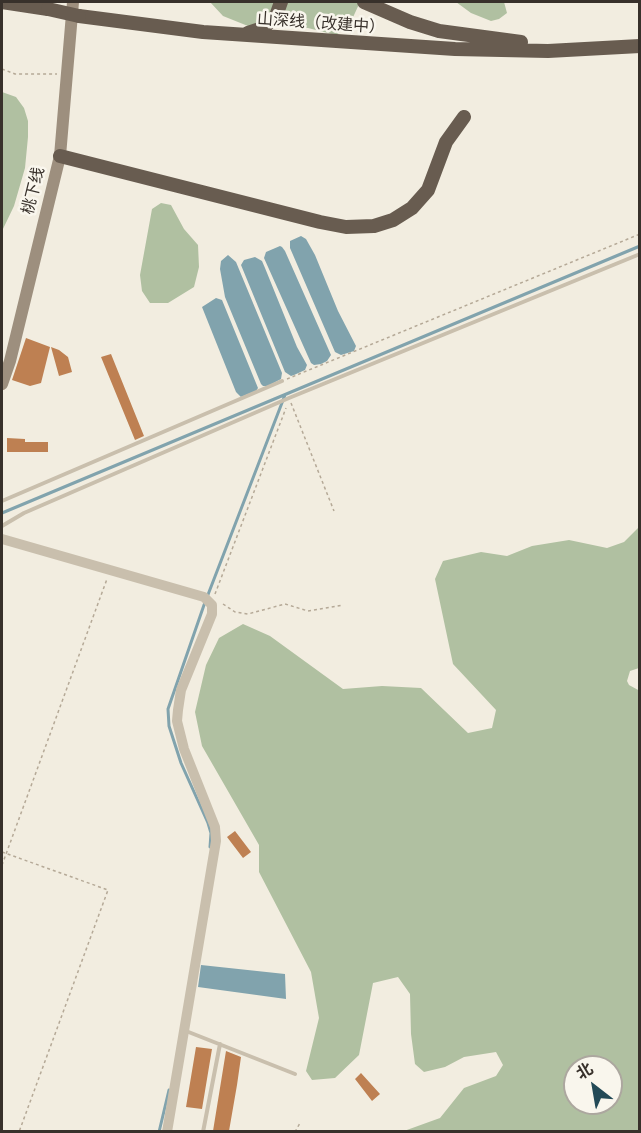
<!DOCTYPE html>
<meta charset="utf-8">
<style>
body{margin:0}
#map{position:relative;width:641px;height:1133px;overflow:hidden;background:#f2ede0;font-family:Signika,"Noto Sans SC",sans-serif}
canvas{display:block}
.frame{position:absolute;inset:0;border:3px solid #38312b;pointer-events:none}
.north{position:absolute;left:563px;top:1055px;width:60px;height:60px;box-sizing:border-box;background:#f9f6ed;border:2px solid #aca79f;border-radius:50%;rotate:329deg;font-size:16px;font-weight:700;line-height:24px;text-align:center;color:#38312b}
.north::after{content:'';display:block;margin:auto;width:21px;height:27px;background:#234a57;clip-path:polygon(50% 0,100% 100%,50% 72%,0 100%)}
</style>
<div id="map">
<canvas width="641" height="1133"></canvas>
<div class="frame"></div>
<div class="north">北</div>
</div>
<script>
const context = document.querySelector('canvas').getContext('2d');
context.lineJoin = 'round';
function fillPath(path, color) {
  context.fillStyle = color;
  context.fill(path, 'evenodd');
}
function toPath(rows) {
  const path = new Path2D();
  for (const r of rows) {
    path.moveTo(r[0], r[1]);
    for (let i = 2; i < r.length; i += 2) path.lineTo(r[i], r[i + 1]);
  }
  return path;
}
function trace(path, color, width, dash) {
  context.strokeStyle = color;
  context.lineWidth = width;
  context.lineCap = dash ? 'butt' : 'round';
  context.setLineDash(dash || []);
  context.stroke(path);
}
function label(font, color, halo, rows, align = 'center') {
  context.font = font + ' Signika,"Noto Sans SC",sans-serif';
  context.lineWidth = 5;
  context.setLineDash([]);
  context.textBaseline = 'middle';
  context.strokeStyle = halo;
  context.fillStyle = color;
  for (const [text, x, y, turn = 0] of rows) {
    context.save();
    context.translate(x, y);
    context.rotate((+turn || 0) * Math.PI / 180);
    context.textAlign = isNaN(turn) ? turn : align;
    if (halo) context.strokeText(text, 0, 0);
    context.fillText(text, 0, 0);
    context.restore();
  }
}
const green = toPath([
 [210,2,360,2,349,26,336,35,308,28,248,26,223,16],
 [456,2,504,2,507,13,499,19,491,21,471,13],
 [2,92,16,97,24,108,28,121,28,137,25,168,14,206,2,231],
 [161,203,171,205,184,229,198,245,199,267,194,287,168,303,150,303,142,291,140,275,152,209],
 [639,527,639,668,630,671,627,681,629,685,640,691,639,1131,404,1131,440,1118,464,1088,496,1076,503,1065,496,1052,464,1057,445,1067,424,1072,415,1064,411,1034,410,994,398,977,373,983,359,1055,335,1078,312,1080,306,1071,319,1018,311,972,259,872,259,845,202,746,195,712,206,665,219,638,243,624,270,636,343,689,382,686,421,688,468,733,492,728,496,710,453,664,435,579,443,561,481,552,507,556,532,546,569,540,607,548,624,542],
 [575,1067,611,1067,611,1103,575,1103]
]);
const water = toPath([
 [301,236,306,239,315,255,338,311,356,346,354,351,341,355,335,352,290,248,290,241],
 [280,246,282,247,285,251,331,355,327,361,321,364,314,365,311,363,264,258,266,252],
 [228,255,236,262,282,373,281,379,268,386,263,386,261,384,225,297,220,269,221,261],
 [255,257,262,261,265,268,297,347,307,365,305,370,294,375,291,376,285,372,241,265,244,260],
 [216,298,222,300,258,388,256,391,241,397,236,392,202,307],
 [201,965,285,974,286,999,198,987]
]);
const stream = toPath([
 [2,513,640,246],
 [210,847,211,833,208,823,181,763,169,726,168,709,204,605,285,395],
 [159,1132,169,1090]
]);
const building = toPath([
 [26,338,50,347,41,383,30,386,12,380],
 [51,347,59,350,68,357,72,372,59,376],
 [111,354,144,436,135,440,101,357],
 [7,438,25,439,25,442,48,442,48,452,7,452],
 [235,831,251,852,243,858,227,837],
 [196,1047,212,1049,202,1109,186,1107],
 [226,1051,241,1057,237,1085,229,1131,213,1131],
 [361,1073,380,1094,372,1101,355,1079]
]);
const path = toPath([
 [2,69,15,74,57,74],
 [287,379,640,234],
 [291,403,334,511],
 [215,594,286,408],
 [223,604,235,612,248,614,285,604,308,611,343,605],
 [2,852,108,890,19,1132],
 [2,865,107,579],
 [295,1132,300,1123]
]);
const service = toPath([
 [2,501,282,381],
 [2,526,24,513,289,398,640,254],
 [186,1031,295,1074],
 [203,1132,220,1044]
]);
const tertiary = toPath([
 [2,539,204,597,212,605,212,614,181,690,178,710,177,721,184,749,215,827,216,841,167,1132]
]);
const secondary = toPath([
 [2,384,10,361,60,156,73,2]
]);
const trunk = toPath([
 [2,2,48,9],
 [364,2,410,22,439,31,521,42],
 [79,16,203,32,455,49,548,51,640,46],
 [248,33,263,28,276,16,281,2],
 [60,156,320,222,346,227,374,226,393,220,412,208,428,190,446,142,464,117]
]);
const trunkBridge = toPath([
 [48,9,79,16]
]);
const streetNames = [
 ["山深线（改建中）",321,24,4],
 ["桃下线",34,191,-76]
];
fillPath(green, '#b0c0a1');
fillPath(water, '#81a3ad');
trace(stream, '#81a3ad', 3);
fillPath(building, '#be8052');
trace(path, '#b5a997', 1.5, [3, 3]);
trace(service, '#c9bfad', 4);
trace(tertiary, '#c9bfad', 10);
trace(secondary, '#9d8f7e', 12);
trace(trunk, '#685c50', 14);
trace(trunkBridge, '#685c50', 14);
label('16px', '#38312b', '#f9f6ed', streetNames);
</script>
